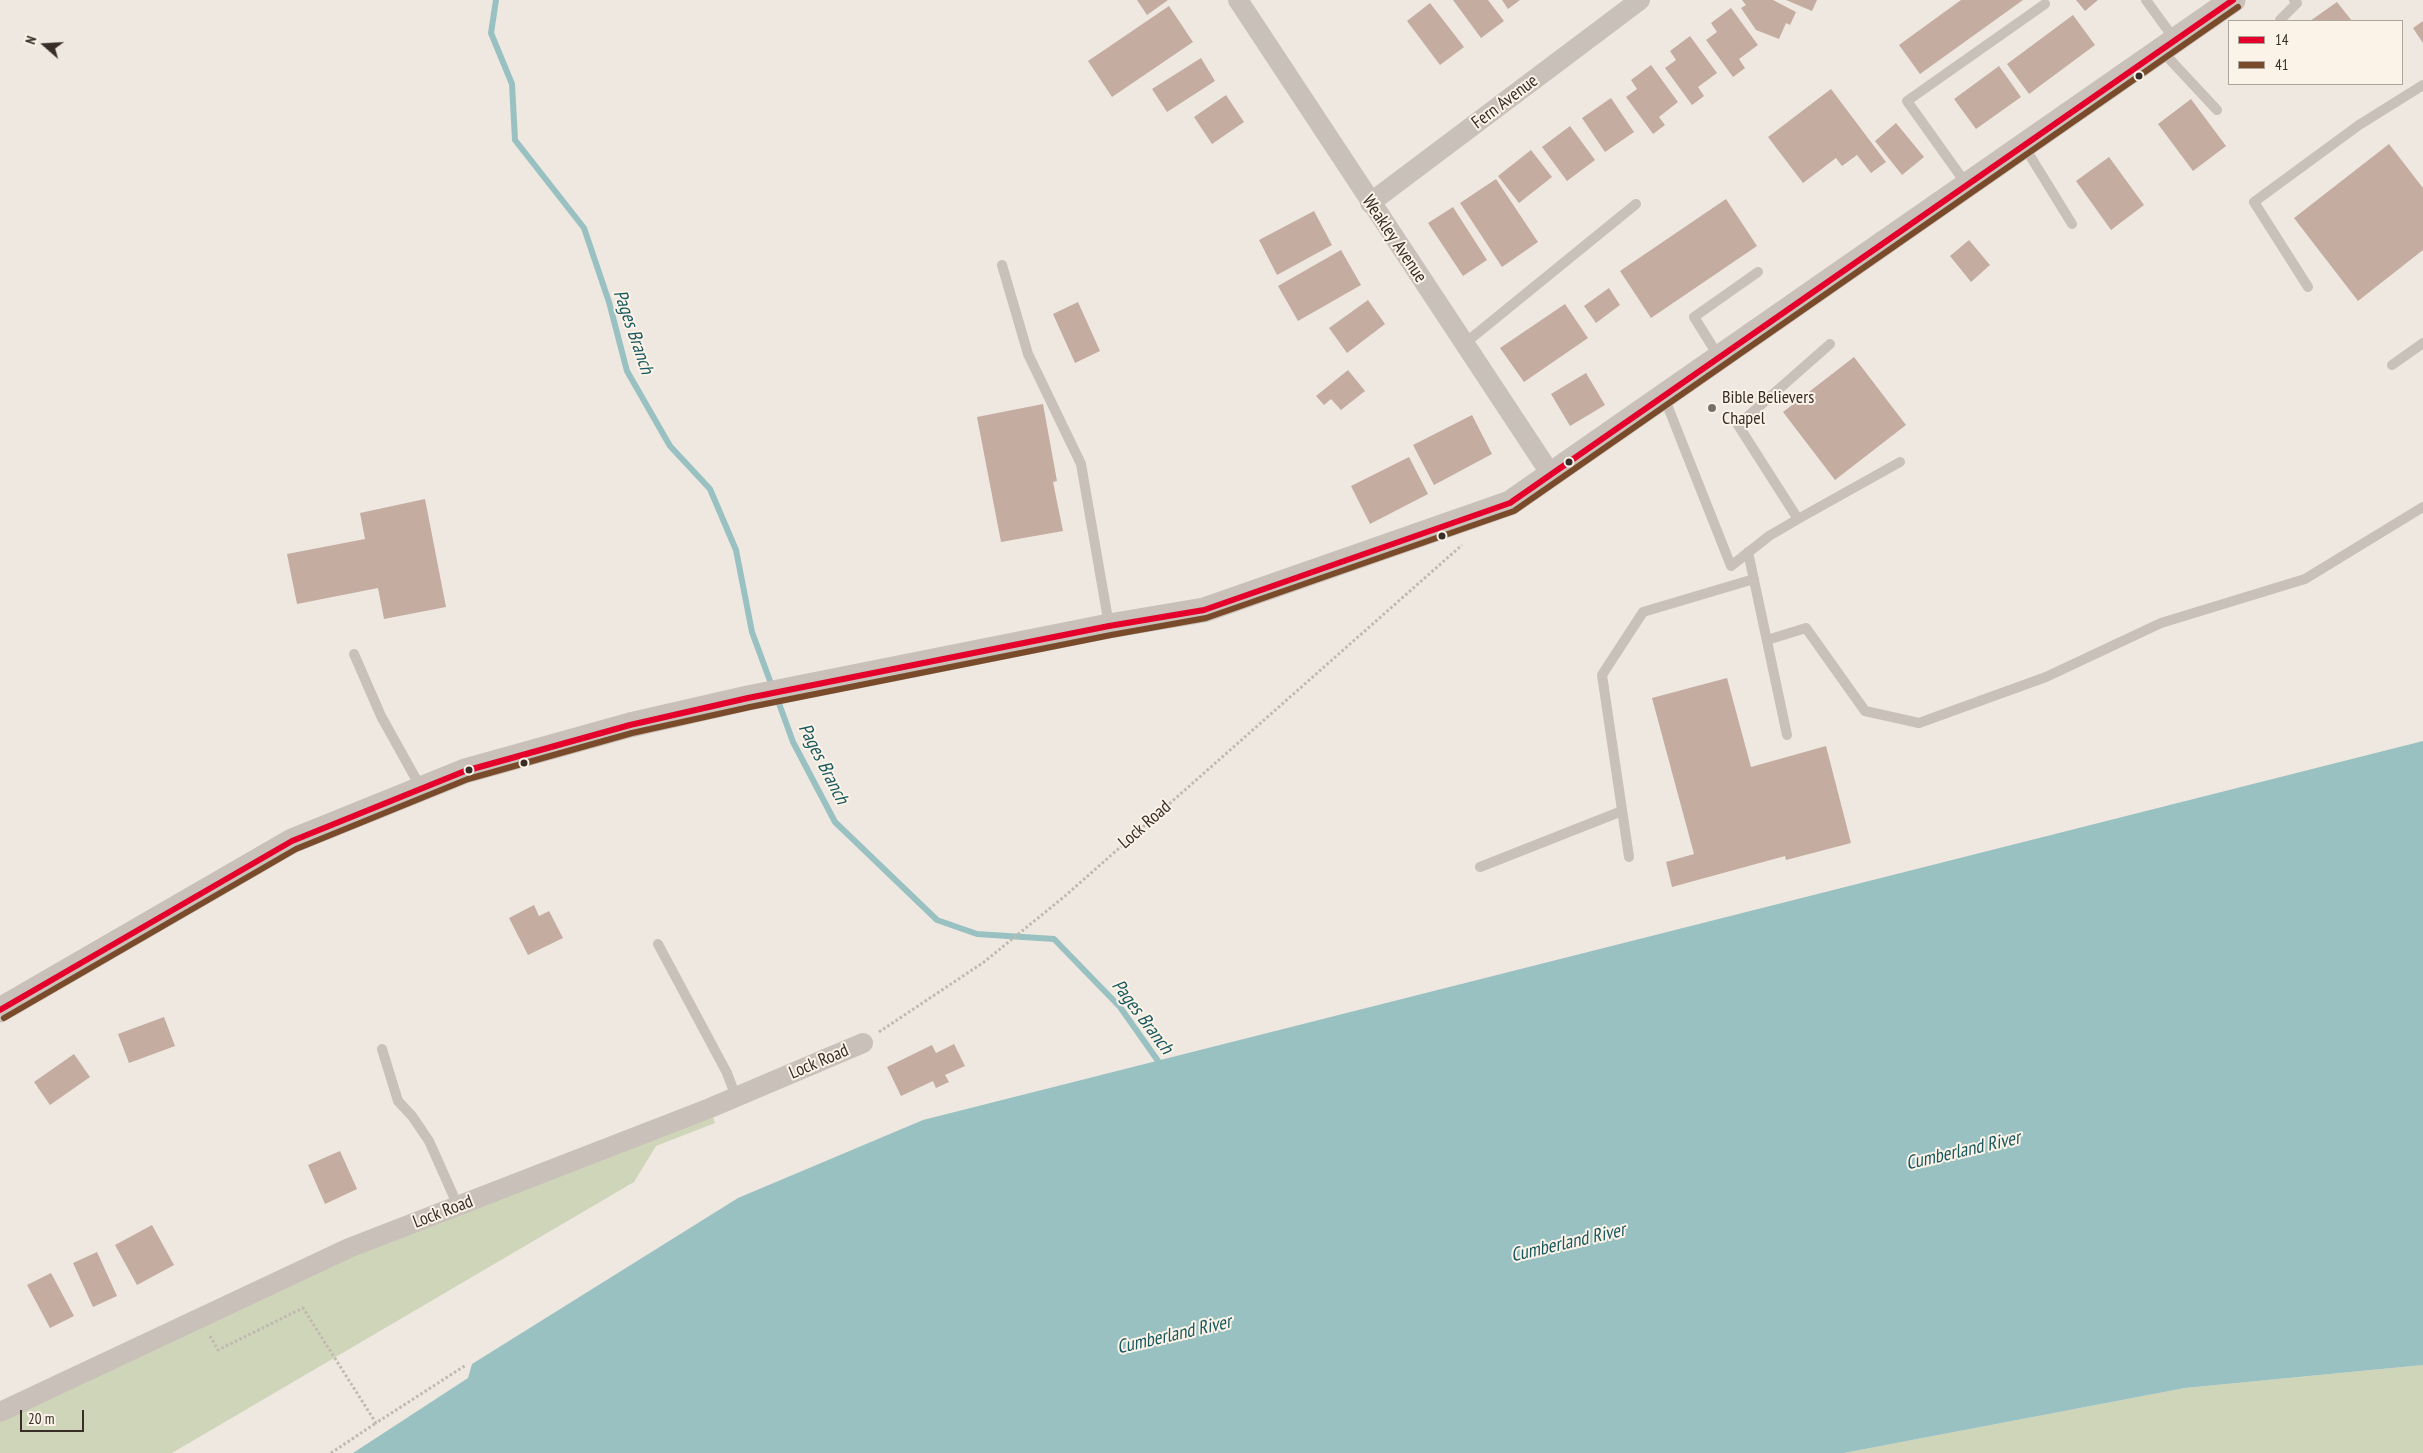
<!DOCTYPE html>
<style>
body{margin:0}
#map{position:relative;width:2423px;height:1453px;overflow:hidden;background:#eee8e1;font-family:"PT Sans Narrow",sans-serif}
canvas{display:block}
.legend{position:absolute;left:2228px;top:20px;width:175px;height:65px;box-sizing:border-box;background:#fbf3e8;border:1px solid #ada49b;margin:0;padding:6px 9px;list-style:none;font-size:15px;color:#392d27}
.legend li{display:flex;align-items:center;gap:10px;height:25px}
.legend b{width:25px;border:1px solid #ada49b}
.north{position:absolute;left:20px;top:20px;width:50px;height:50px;-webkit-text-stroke:4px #fbf3e8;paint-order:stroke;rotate:289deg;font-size:14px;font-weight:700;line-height:20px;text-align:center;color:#392d27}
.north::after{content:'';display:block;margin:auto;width:18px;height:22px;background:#392d27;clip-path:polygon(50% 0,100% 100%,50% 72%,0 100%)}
.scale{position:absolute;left:20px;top:1410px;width:64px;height:22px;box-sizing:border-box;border:2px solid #392d27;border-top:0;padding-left:6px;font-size:15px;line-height:18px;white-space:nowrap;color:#392d27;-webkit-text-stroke:4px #fbf3e8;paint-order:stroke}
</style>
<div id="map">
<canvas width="2423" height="1453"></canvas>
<ul class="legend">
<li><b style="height:6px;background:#e4002b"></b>14</li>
<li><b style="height:6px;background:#7a4b2a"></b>41</li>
</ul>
<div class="north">N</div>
<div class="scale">20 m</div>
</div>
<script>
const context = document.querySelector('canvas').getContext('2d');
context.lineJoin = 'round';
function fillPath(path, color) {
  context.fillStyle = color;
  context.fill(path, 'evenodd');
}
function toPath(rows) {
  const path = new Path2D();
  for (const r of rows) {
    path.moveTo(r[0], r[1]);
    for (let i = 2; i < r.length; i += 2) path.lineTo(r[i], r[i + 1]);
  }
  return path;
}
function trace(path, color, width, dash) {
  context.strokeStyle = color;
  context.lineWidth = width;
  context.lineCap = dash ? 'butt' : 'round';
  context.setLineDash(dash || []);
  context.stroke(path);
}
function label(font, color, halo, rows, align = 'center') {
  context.font = font + ' "PT Sans Narrow",sans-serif';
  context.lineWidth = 4;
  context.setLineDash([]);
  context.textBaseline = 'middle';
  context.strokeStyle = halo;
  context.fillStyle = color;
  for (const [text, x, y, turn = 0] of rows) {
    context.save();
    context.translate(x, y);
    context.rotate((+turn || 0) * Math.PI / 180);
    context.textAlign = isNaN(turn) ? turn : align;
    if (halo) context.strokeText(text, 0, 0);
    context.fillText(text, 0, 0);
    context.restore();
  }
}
const green = toPath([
 [710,1108,715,1123,656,1146,634,1182,172,1453,0,1453,0,1412,349,1248],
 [2423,1365,2423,1453,1844,1453,2185,1388]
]);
const water = toPath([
 [2423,741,2423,1365,2185,1388,1844,1453,353,1453,468,1378,472,1364,738,1198,923,1120]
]);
const stream = toPath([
 [496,0,491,33,512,84,515,140,584,228,609,302,627,371,670,446,710,489,736,550,752,632,773,689],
 [777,698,793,742,835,822,937,920,977,934,1054,939,1120,1007,1163,1068]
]);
const building = toPath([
 [1137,0,1168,0,1147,15],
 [1453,0,1488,0,1504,21,1481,38],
 [1502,0,1520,0,1508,9],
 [1742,0,1773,0,1796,12,1790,25,1786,23,1779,39,1756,30,1741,8,1746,5],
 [1786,0,1817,0,1812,11],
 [1961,0,2023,0,1920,74,1899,45],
 [2076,0,2098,0,2085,11],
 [2337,2,2352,21,2310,21],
 [1430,3,1464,47,1440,65,1407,21],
 [1169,6,1193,42,1112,97,1088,61],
 [1731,8,1758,45,1739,59,1745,68,1733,77,1706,40,1717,32,1711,23],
 [2073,15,2095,45,2029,94,2007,64],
 [2423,21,2423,43,2413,28],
 [1690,36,1717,73,1698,87,1704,96,1692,105,1665,68,1676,60,1670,51],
 [1201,58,1215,81,1167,112,1152,89],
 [1651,65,1678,102,1659,117,1665,125,1653,134,1626,97,1637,89,1631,80],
 [1999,66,2021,97,1976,129,1954,99],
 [1831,89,1886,162,1871,173,1857,155,1842,166,1836,158,1803,183,1768,137],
 [1226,95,1244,122,1212,144,1194,117],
 [1611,98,1634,132,1605,152,1582,118],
 [2191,99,2226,146,2193,171,2158,124],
 [1896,123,1924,157,1902,175,1875,141],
 [1570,126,1595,160,1567,181,1542,147],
 [2389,144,2423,188,2423,250,2358,301,2294,218],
 [1531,150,1552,177,1519,203,1498,176],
 [2109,157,2144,205,2111,230,2076,181],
 [1496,179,1538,242,1502,267,1460,203],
 [1726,199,1757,246,1651,318,1620,271],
 [1453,207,1487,260,1463,276,1428,223],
 [1314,211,1332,245,1277,275,1259,240],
 [1969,240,1990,265,1971,282,1950,256],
 [1341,250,1361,285,1298,321,1278,286],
 [1609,288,1620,305,1596,323,1584,306],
 [1368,300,1385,324,1347,353,1329,328],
 [1078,302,1100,351,1075,363,1053,314],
 [1565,304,1588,338,1524,382,1500,348],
 [1854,357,1906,425,1835,480,1783,412],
 [1348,370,1365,391,1341,410,1331,399,1324,405,1316,396],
 [1586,373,1605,405,1570,426,1551,394],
 [1043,404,1057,481,1053,482,1063,531,1001,542,977,417],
 [1472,415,1492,454,1434,485,1413,445],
 [1409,457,1428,494,1370,524,1351,486],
 [425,499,446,607,384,619,378,588,297,604,287,554,365,539,360,513],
 [1727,678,1751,767,1826,746,1851,843,1786,860,1785,856,1672,887,1666,862,1694,854,1652,698],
 [534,905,539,916,549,911,563,938,528,955,509,918],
 [164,1017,175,1046,129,1063,118,1034],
 [954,1044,965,1066,945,1075,949,1082,936,1088,933,1081,901,1096,887,1067,932,1045,936,1053],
 [74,1054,90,1077,50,1105,34,1082],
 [340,1151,357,1189,325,1204,308,1165],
 [152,1225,174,1265,137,1285,115,1245],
 [97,1252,117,1296,93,1307,73,1263],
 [51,1273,74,1316,50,1328,27,1285]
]);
const path = toPath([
 [879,1032,984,962,1065,896,1462,545],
 [210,1336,218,1350,303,1308,376,1423,466,1365],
 [331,1453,376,1423]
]);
const service = toPath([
 [2146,0,2175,40],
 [2281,21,2280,20,2297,3,2294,0],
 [2161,50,2217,110],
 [2024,146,2072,224],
 [1967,185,1907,101,2045,4],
 [1002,265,1028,354,1081,464,1109,625],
 [2308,287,2254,202,2359,125,2423,85],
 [1464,344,1636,204],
 [1719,357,1694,317,1758,272],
 [2392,365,2423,343],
 [1664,397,1731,566,1769,536,1798,519,1738,425,1830,344],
 [1798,519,1900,462],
 [1748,552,1787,735],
 [1767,640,1806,628,1865,711,1919,723,2046,677,2161,623,2305,579,2423,507],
 [354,654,381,716,421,788],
 [1629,857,1602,675,1643,612,1754,579],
 [1480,867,1622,811],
 [658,944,727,1073,736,1097],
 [382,1049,398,1101,412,1116,429,1141,458,1206]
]);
const minor = toPath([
 [1238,0,1552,476],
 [1370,203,1640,0],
 [0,1412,349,1248,710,1108,863,1043]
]);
const tertiary = toPath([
 [0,1010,292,841,465,771,630,725,748,698,1109,626,1204,610,1510,503,2233,0]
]);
const bus1 = toPath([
 [0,1010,292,841,465,771,630,725,748,698,1109,626,1204,610,1510,503,2233,0]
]);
const bus2 = toPath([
 [4,1018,296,849,468,779,632,733,750,707,1111,635,1206,618,1514,511,2238,7]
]);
const markers = [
 [2139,76,4.5,"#392d27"],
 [1712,408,5,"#786e68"],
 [1569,462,4.5,"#392d27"],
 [1442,536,4.5,"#392d27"],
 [524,763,4.5,"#392d27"],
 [469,770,4.5,"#392d27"]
];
const streetNames = [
 ["Fern Avenue",1505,102,-37],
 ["Weakley Avenue",1394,239,56],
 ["Lock Road",1145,825,-41],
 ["Lock Road",819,1062,-23],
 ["Lock Road",443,1212,-21]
];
const poiNames = [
 ["Bible Believers",1722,398],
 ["Chapel",1722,419]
];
const waterNames = [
 ["Pages Branch",633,332,71],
 ["Pages Branch",823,764,63],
 ["Pages Branch",1142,1017,53],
 ["Cumberland River",1963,1151,-13],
 ["Cumberland River",1568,1243,-13],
 ["Cumberland River",1174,1335,-13]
];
fillPath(green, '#cfd5b9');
fillPath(water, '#9ac1c2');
trace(stream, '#9ac1c2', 6);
fillPath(building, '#c4aca1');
trace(path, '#c0b9b2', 3, [2.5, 2.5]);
trace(service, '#c8c0b9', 10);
trace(minor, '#c8c0b9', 20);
trace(tertiary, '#c8c0b9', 25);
trace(bus1, '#e4002b', 6);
trace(bus2, '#7a4b2a', 6);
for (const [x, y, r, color] of markers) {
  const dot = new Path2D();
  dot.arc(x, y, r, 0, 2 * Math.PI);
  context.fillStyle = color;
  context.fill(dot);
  trace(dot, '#fbf3e8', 2);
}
label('18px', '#392d27', '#fbf3e8', streetNames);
label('18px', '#392d27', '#fbf3e8', poiNames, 'left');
label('italic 19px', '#18595f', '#fbf3e8', waterNames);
</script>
